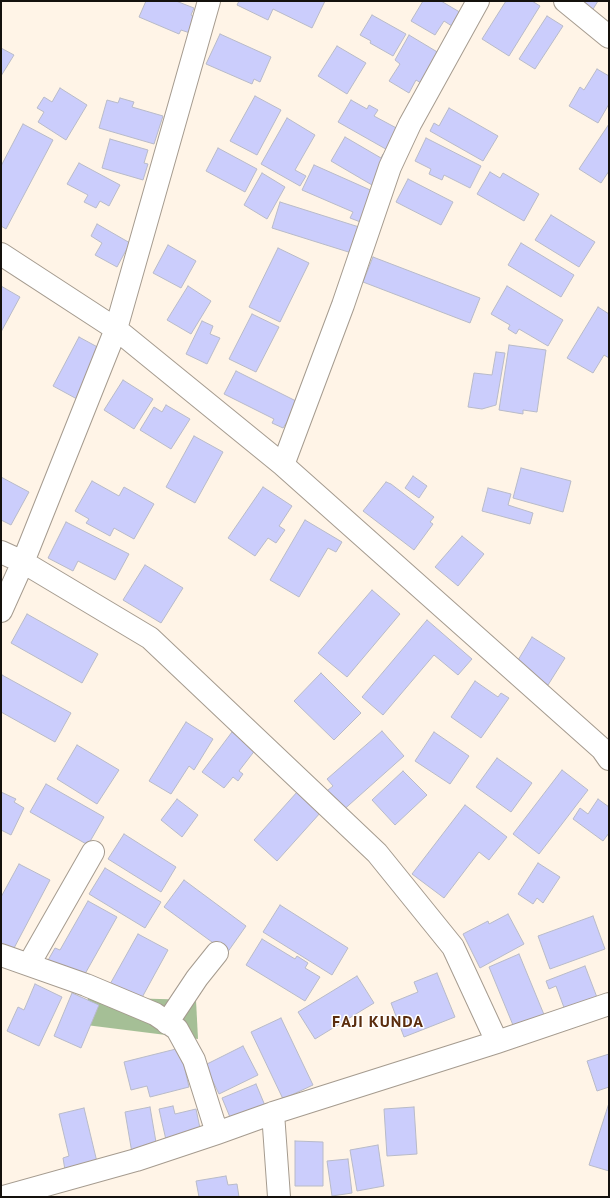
<!DOCTYPE html>
<style>
body{margin:0}
#map{position:relative;width:610px;height:1198px;overflow:hidden;background:#fff4e7;font-family:"PT Sans",sans-serif}
canvas{display:block}
.frame{position:absolute;inset:0;border:2px solid #14110d;pointer-events:none}
</style>
<div id="map">
<canvas width="610" height="1198"></canvas>
<div class="frame"></div>
</div>
<script>
const context = document.querySelector('canvas').getContext('2d');
context.lineJoin = 'round';
function fillPath(path, color) {
  context.fillStyle = color;
  context.fill(path, 'evenodd');
}
function toPath(rows) {
  const path = new Path2D();
  for (const r of rows) {
    path.moveTo(r[0], r[1]);
    for (let i = 2; i < r.length; i += 2) path.lineTo(r[i], r[i + 1]);
  }
  return path;
}
function trace(path, color, width, dash) {
  context.strokeStyle = color;
  context.lineWidth = width;
  context.lineCap = dash ? 'butt' : 'round';
  context.setLineDash(dash || []);
  context.stroke(path);
}
function label(font, color, halo, rows, align = 'center') {
  context.font = font + ' "PT Sans",sans-serif';
  context.lineWidth = 3;
  context.setLineDash([]);
  context.textBaseline = 'middle';
  context.strokeStyle = halo;
  context.fillStyle = color;
  for (const [text, x, y, turn = 0] of rows) {
    context.save();
    context.translate(x, y);
    context.rotate((+turn || 0) * Math.PI / 180);
    context.textAlign = isNaN(turn) ? turn : align;
    if (halo) context.strokeText(text, 0, 0);
    context.fillText(text, 0, 0);
    context.restore();
  }
}
const forest = toPath([
 [88,997,196,1000,198,1039,86,1025]
]);
const building = toPath([
 [146,1,176,1,194,8,191,15,196,18,190,33,181,30,179,34,139,17,146,1],
 [239,1,325,1,312,28,273,9,268,20,237,5,239,1],
 [423,1,441,1,463,14,455,28,444,21,435,35,411,21,423,1],
 [506,1,532,1,540,6,509,56,482,39,506,1],
 [571,1,598,1,590,14,571,1],
 [372,15,406,34,393,56,370,43,371,41,360,35,372,15],
 [547,16,563,26,535,69,519,59,547,16],
 [220,34,271,57,260,82,254,79,252,84,206,64,220,34],
 [409,35,439,53,421,83,416,80,409,93,389,81,400,64,395,60,409,35],
 [337,46,366,63,347,94,318,76,337,46],
 [1,48,14,55,1,76,1,48],
 [597,69,609,76,609,104,598,123,569,106,580,87,584,90,597,69],
 [60,88,87,105,66,140,38,122,44,112,37,108,44,97,52,102,60,88],
 [255,96,281,110,257,155,230,141,255,96],
 [120,98,134,102,132,107,163,116,154,144,99,128,107,100,118,103,120,98],
 [351,100,367,109,369,105,378,110,374,116,402,131,391,152,338,122,351,100],
 [449,108,498,136,483,161,430,131,434,123,439,126,449,108],
 [287,118,315,135,295,170,306,176,300,186,261,164,287,118],
 [23,124,53,140,6,229,1,226,1,166,23,124],
 [609,124,609,171,601,183,579,169,609,124],
 [345,137,381,158,383,154,389,157,372,185,331,161,345,137],
 [426,138,481,166,470,188,444,175,442,180,429,174,431,169,415,161,426,138],
 [110,139,148,150,144,163,148,164,143,180,102,168,110,139],
 [218,148,257,169,245,192,206,171,218,148],
 [79,163,120,185,109,206,100,201,96,208,84,202,88,195,67,184,79,163],
 [314,165,377,193,363,223,350,218,353,212,302,190,314,165],
 [490,172,500,178,503,173,539,194,524,221,477,194,490,172],
 [262,173,285,187,267,219,244,205,262,173],
 [408,179,453,202,441,225,396,202,408,179],
 [280,202,359,227,358,255,272,228,280,202],
 [551,215,595,242,579,267,535,240,551,215],
 [97,224,130,243,117,267,95,255,102,243,91,236,97,224],
 [521,243,574,275,561,297,508,265,521,243],
 [168,245,196,261,181,288,153,273,168,245],
 [278,248,309,263,280,322,249,307,278,248],
 [373,257,480,298,470,323,363,282,373,257],
 [1,286,20,297,1,332,1,286],
 [188,286,211,301,191,334,167,320,188,286],
 [507,286,563,320,548,346,519,329,516,334,508,329,510,325,491,314,507,286],
 [598,307,609,314,609,358,604,355,593,373,567,358,598,307],
 [252,314,279,327,256,372,229,359,252,314],
 [202,321,213,326,210,334,220,338,207,364,186,354,202,321],
 [79,337,103,350,77,399,53,386,79,337],
 [509,345,546,350,537,412,523,410,523,414,499,410,509,345],
 [496,352,505,353,496,405,482,409,468,407,474,373,492,375,496,352],
 [236,371,302,404,292,424,287,422,283,428,272,423,274,419,224,394,236,371],
 [123,380,153,399,134,429,104,410,123,380],
 [166,405,190,419,171,449,140,430,154,407,162,412,166,405],
 [194,436,223,452,195,503,166,487,194,436],
 [521,468,571,481,563,512,513,498,521,468],
 [413,476,427,486,419,498,405,488,413,476],
 [1,477,29,492,11,525,1,520,1,477],
 [92,481,119,496,124,487,154,504,134,539,114,528,110,536,86,523,89,519,75,511,92,481],
 [386,482,391,484,434,517,430,522,433,524,414,550,363,511,386,482],
 [263,487,292,506,279,526,285,530,276,543,268,538,255,556,228,538,263,487],
 [488,488,511,494,508,505,533,513,530,524,482,511,488,488],
 [305,520,342,542,336,552,328,548,299,597,270,580,305,520],
 [66,522,129,554,115,580,78,561,73,571,48,558,66,522],
 [462,536,484,554,458,586,435,567,462,536],
 [145,565,183,588,161,623,123,600,145,565],
 [372,590,400,614,347,677,318,653,372,590],
 [27,614,98,654,82,683,11,643,27,614],
 [427,620,472,659,458,675,434,655,383,715,362,697,427,620],
 [532,637,565,658,548,685,515,665,532,637],
 [321,673,361,713,334,740,294,701,321,673],
 [2,675,71,713,55,742,1,712,1,677,2,675],
 [475,681,498,697,501,693,509,698,481,738,451,717,475,681],
 [186,722,213,739,194,770,189,766,171,794,149,781,186,722],
 [382,731,404,756,340,813,323,794,333,786,327,779,382,731],
 [232,732,256,749,239,771,243,774,238,781,233,777,224,788,202,772,232,732],
 [434,732,469,756,450,784,415,761,434,732],
 [77,745,119,770,97,804,57,779,77,745],
 [497,758,532,783,511,812,476,787,497,758],
 [562,770,588,790,539,854,513,834,562,770],
 [403,771,427,795,395,825,372,800,403,771],
 [46,784,104,817,88,845,30,812,46,784],
 [298,791,321,812,277,861,254,840,298,791],
 [1,792,16,799,14,802,24,808,11,835,1,830,1,792],
 [177,799,198,815,182,837,161,820,177,799],
 [598,799,609,807,609,833,603,841,573,819,580,808,588,814,598,799],
 [465,805,507,837,489,860,479,852,444,898,412,874,465,805],
 [124,834,176,867,161,892,108,859,124,834],
 [538,863,560,877,543,903,537,898,533,904,518,894,538,863],
 [19,864,50,880,13,950,1,947,1,897,19,864],
 [105,868,161,902,145,928,89,894,105,868],
 [184,880,246,926,227,953,164,907,184,880],
 [88,901,117,917,81,981,47,962,55,948,60,950,88,901],
 [280,905,348,948,332,975,263,932,280,905],
 [508,914,524,944,480,968,463,934,488,921,489,924,508,914],
 [593,916,605,949,550,969,538,936,593,916],
 [138,934,168,950,139,1003,109,986,138,934],
 [262,939,295,959,297,956,308,963,305,968,320,977,305,1001,246,965,262,939],
 [519,954,545,1017,515,1030,489,967,519,954],
 [585,966,598,1000,566,1013,556,986,549,989,546,981,585,966],
 [437,973,455,1017,404,1037,391,1003,418,992,414,982,437,973],
 [357,976,374,1003,315,1039,298,1012,357,976],
 [35,984,62,997,39,1046,7,1031,18,1007,24,1010,35,984],
 [72,993,99,1005,81,1048,54,1036,72,993],
 [281,1018,313,1085,283,1099,251,1032,281,1018],
 [243,1046,258,1075,219,1094,205,1065,243,1046],
 [180,1048,189,1087,150,1097,147,1086,131,1090,124,1062,180,1048],
 [609,1054,609,1087,597,1091,587,1061,609,1054],
 [256,1084,266,1108,232,1122,222,1098,256,1084],
 [609,1103,609,1171,589,1165,609,1103],
 [173,1106,175,1114,196,1109,201,1133,166,1140,159,1109,173,1106],
 [150,1107,157,1148,132,1153,125,1112,150,1107],
 [414,1107,417,1154,387,1156,384,1109,414,1107],
 [84,1108,97,1162,65,1170,63,1158,69,1156,59,1114,84,1108],
 [295,1141,323,1142,323,1186,295,1186,295,1141],
 [378,1145,384,1186,357,1191,350,1150,378,1145],
 [348,1159,352,1193,332,1196,327,1161,348,1159],
 [226,1176,228,1185,237,1184,239,1197,199,1197,196,1181,226,1176]
]);
const minor = toPath([
 [565,1,609,37],
 [1,254,116,329,283,465,602,749,609,759],
 [283,465,343,305,390,167,410,124,478,1],
 [1,552,23,562,150,638,377,853,453,947,497,1042],
 [1,611,23,562,116,329,209,1],
 [1,955,86,985,155,1014,177,1029,194,1060,217,1133],
 [29,964,93,852],
 [167,1023,197,978,217,953],
 [273,1113,279,1197],
 [3,1197,136,1160,217,1133,273,1113,497,1042,609,1004]
]);
const districtNames = [
 ["FAJI KUNDA",378,1022]
];
fillPath(forest, '#a5bf96');
fillPath(building, '#cbcdfc');
trace(building, '#b8bac8', 1);
trace(minor, '#a59b8f', 24);
trace(minor, '#fff', 22);
context.letterSpacing = '1px';
label('bold 16px', '#5b2d0e', '#fff', districtNames);
context.letterSpacing = '0px';
</script>
